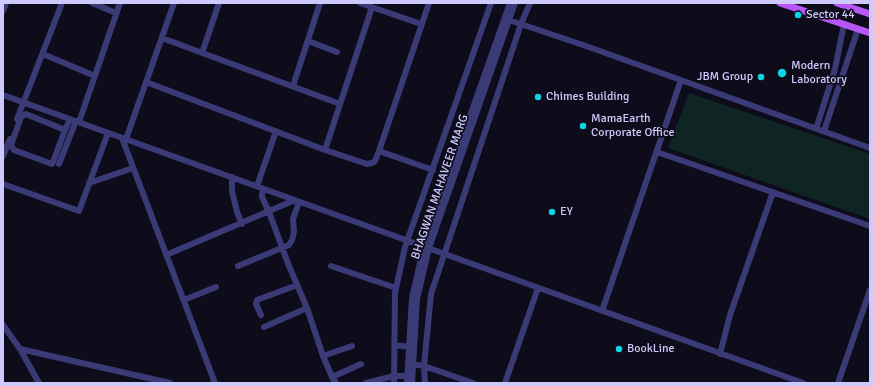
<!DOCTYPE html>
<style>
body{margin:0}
#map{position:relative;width:873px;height:386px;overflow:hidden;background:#0e0c1b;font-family:Signika,sans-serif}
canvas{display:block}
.frame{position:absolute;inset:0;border:4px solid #cec9fc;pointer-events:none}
</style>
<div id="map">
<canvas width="873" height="386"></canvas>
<div class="frame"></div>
</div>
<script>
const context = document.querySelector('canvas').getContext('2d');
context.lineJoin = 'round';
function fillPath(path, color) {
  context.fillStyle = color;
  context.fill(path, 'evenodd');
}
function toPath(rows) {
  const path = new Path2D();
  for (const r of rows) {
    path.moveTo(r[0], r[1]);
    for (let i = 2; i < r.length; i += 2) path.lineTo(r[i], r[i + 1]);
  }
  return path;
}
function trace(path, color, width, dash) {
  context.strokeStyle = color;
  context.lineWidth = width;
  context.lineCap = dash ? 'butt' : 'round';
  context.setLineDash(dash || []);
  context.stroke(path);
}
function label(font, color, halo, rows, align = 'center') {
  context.font = font + ' Signika,sans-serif';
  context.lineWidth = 3.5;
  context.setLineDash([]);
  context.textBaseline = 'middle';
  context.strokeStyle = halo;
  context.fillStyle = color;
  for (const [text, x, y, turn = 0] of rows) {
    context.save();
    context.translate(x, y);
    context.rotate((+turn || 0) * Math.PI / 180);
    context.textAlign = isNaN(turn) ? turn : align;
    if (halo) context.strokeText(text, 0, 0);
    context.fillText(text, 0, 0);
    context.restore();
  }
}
const green = toPath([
 [689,93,870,154,870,219,668,148]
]);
const minor = toPath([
 [92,3,116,13],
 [360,3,421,24],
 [3,11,6,3],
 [509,20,586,46,870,148],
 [162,38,340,104],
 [308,41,337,52],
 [202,53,219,3],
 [43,54,95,76],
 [146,82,325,150,367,164,372,163,375,161,379,151,429,3],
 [293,86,320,3],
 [3,95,803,383],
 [17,119,62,3],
 [79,122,120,3],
 [816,129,835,69,844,24],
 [65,130,26,114,24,115,21,117,11,145,12,147,14,150,52,164,53,162,65,130,70,119],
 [824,131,858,29],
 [122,138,215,383],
 [126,139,174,3],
 [325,150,372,7],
 [379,151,433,170],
 [657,152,870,226],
 [3,156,10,139],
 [59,164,76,121],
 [232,177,232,191,237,212,242,224],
 [89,183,133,168],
 [3,184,79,211,108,133],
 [257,186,276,131],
 [166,255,295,200],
 [238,266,289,245,292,240,294,232,293,219,299,202],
 [331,266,396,288],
 [184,300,216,287],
 [307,308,323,356,332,377,336,383],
 [602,311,681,80],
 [261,315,256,304,257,300,297,285],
 [3,325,20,349,39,383],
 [264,327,307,308,289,266,269,212,262,197,262,194,264,189],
 [395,345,409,347],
 [20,349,170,383],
 [720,354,730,315,773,192],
 [323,356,352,346],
 [413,364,424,366,473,383],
 [332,377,361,364],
 [366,383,394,376,407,376],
 [394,383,395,293,405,247,491,3],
 [407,383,412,298,424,246,510,3],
 [412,383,417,299,429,248,515,3],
 [425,383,424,366,431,294,521,24,530,3],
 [505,383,538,288],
 [838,383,870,290]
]);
const major = toPath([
 [780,3,870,33],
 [837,3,870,14]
]);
const markers = [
 [798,15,4,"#0dd4e4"],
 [782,73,5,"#0dd4e4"],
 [761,77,4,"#0dd4e4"],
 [538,97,4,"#0dd4e4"],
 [583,126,4,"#0dd4e4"],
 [552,212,4,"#0dd4e4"],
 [619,349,4,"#0dd4e4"]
];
const poiNames = [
 ["Sector 44",806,15],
 ["Modern",791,66],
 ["Laboratory",791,80],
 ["JBM Group",753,77,"right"],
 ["Chimes Building",546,97],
 ["MamaEarth",591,119],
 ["Corporate Office",591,133],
 ["EY",560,212],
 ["BookLine",627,349]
];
const streetNames = [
 ["BHAGWAN MAHAVEER MARG",440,187,-71]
];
fillPath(green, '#0f2523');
trace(minor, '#3a3a77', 6);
trace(major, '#b657f5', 7);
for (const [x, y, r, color] of markers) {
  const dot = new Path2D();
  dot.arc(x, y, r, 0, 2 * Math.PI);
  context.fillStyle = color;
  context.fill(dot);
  trace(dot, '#0e0c1b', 1.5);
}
label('12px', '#cec9fc', '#0e0c1b', poiNames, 'left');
label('12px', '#cec9fc', '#0e0c1b', streetNames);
</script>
